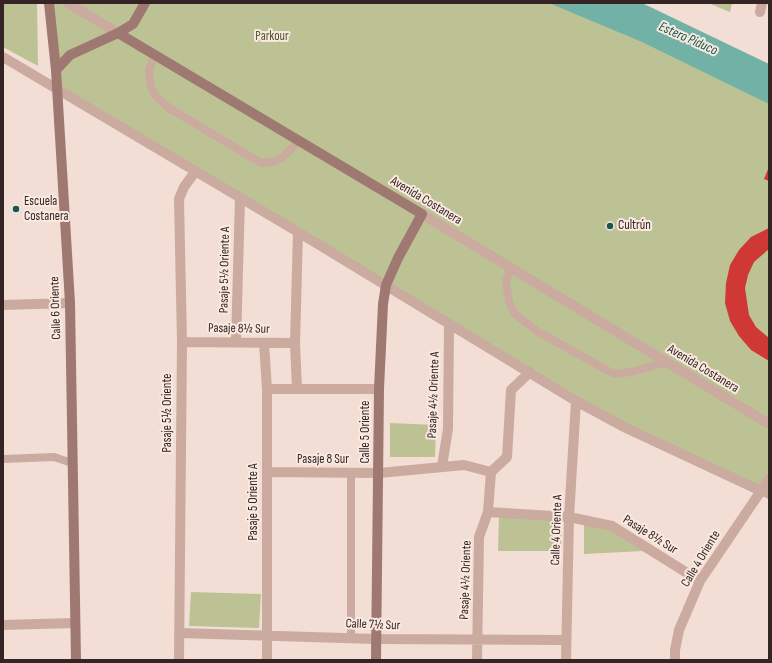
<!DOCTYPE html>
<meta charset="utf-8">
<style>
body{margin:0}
#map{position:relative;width:772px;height:663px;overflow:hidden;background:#f2ded4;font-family:"Sofia Sans Condensed",sans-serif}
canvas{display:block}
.frame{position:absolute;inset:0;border:4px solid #342524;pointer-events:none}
</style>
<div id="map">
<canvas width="772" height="663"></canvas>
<div class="frame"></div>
</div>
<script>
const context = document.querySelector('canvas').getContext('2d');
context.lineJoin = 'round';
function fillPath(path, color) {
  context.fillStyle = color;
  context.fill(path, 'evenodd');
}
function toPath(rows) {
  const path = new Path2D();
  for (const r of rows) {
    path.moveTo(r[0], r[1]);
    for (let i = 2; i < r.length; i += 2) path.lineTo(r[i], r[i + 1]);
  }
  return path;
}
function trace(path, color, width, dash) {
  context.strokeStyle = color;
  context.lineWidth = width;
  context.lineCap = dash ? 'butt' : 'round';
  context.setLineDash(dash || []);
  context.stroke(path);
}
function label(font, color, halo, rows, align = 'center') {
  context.font = font + ' "Sofia Sans Condensed",sans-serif';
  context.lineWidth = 4;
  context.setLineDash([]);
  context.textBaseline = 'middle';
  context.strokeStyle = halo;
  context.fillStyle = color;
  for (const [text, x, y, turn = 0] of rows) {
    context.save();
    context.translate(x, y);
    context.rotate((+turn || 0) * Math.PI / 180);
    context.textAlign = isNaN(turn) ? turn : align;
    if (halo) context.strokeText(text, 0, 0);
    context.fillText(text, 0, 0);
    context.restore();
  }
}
const green = toPath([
 [3,3,37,3,38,66,3,47],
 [51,3,637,3,769,70,769,495,580,400,60,89],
 [708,3,732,3,730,12],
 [390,423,436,425,435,457,390,457],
 [499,515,562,519,561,551,498,551],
 [584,524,618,532,644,551,584,554],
 [191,592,261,594,259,628,189,626]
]);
const water = toPath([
 [549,3,642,3,769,64,769,104,642,42]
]);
const building = toPath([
 [769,167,769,181,764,179],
 [769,228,769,249,754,262,748,275,745,288,749,315,756,327,769,338,769,361,751,350,739,336,730,321,725,303,726,283,730,265,739,250,751,237]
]);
const lane = toPath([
 [155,55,149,70,151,87,155,95,169,108,261,163,275,161,282,158,299,141],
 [510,268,506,282,509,302,515,314,537,331,610,372,617,374,635,371,667,362],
 [3,459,54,457,72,463],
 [761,491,769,495],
 [351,637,351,473]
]);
const street = toPath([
 [68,3,118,33],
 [760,12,762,3],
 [3,57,298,232,576,401,626,428,761,491],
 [422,214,769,424],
 [3,305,70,303],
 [182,342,295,343],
 [236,342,240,198],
 [264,343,267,389,267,660],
 [267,389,379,389],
 [297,389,295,343,298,232],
 [442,466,448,429,449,325],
 [267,472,379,473,464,465,491,472],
 [488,512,569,517,612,526,700,581],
 [3,625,75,623],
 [179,633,376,639,566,640],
 [179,660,182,342,179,199,184,187,195,172],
 [477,660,479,537,488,512,491,472,507,457,511,390,530,372],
 [566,660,569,517,576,401],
 [675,660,675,650,679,630,700,581,769,479]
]);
const secondary = toPath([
 [49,3,56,70],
 [118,33,422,214,398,258,386,285,383,304,379,389,376,660],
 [76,660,70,303,56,70,70,55,118,33,133,24,145,3]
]);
const markers = [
 [16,209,4,"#17584e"],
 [610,226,4,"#17584e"]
];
const parkNames = [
 ["Parkour",272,37]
];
const streetNames = [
 ["Avenida Costanera",426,201,31],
 ["Pasaje 5½ Oriente A",225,270,-89],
 ["Calle 6 Oriente",56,308,-92],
 ["Pasaje 8½ Sur",239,329,1],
 ["Avenida Costanera",703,369,31],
 ["Pasaje 4½ Oriente A",434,395,-88],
 ["Pasaje 5½ Oriente",168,413,-90],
 ["Calle 5 Oriente",366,432,-90],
 ["Pasaje 8 Sur",323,460],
 ["Pasaje 5 Oriente A",254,502,-90],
 ["Calle 4 Oriente A",557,530,-88],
 ["Pasaje 8½ Sur",650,535,32],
 ["Calle 4 Oriente",701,559,-59],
 ["Pasaje 4½ Oriente",466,580,-88],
 ["Calle 7½ Sur",373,625,2]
];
const poiNames = [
 ["Escuela",24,202],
 ["Costanera",24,217],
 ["Cultrún",618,226]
];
const waterNames = [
 ["Estero Piduco",688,39,24]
];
fillPath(green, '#bdc294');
fillPath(water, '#71b1a6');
fillPath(building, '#d03835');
trace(lane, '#cbaaa0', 8);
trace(street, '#cbaaa0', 10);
trace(secondary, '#9e7871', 10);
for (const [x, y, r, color] of markers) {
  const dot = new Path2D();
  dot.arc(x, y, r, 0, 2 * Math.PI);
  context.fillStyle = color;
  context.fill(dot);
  trace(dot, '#fae9e1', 1.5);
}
label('13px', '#4d5426', '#fae9e1', parkNames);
label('13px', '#342524', '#fae9e1', streetNames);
label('13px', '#342524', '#fae9e1', poiNames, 'left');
label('italic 14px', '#17584e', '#fae9e1', waterNames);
</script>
